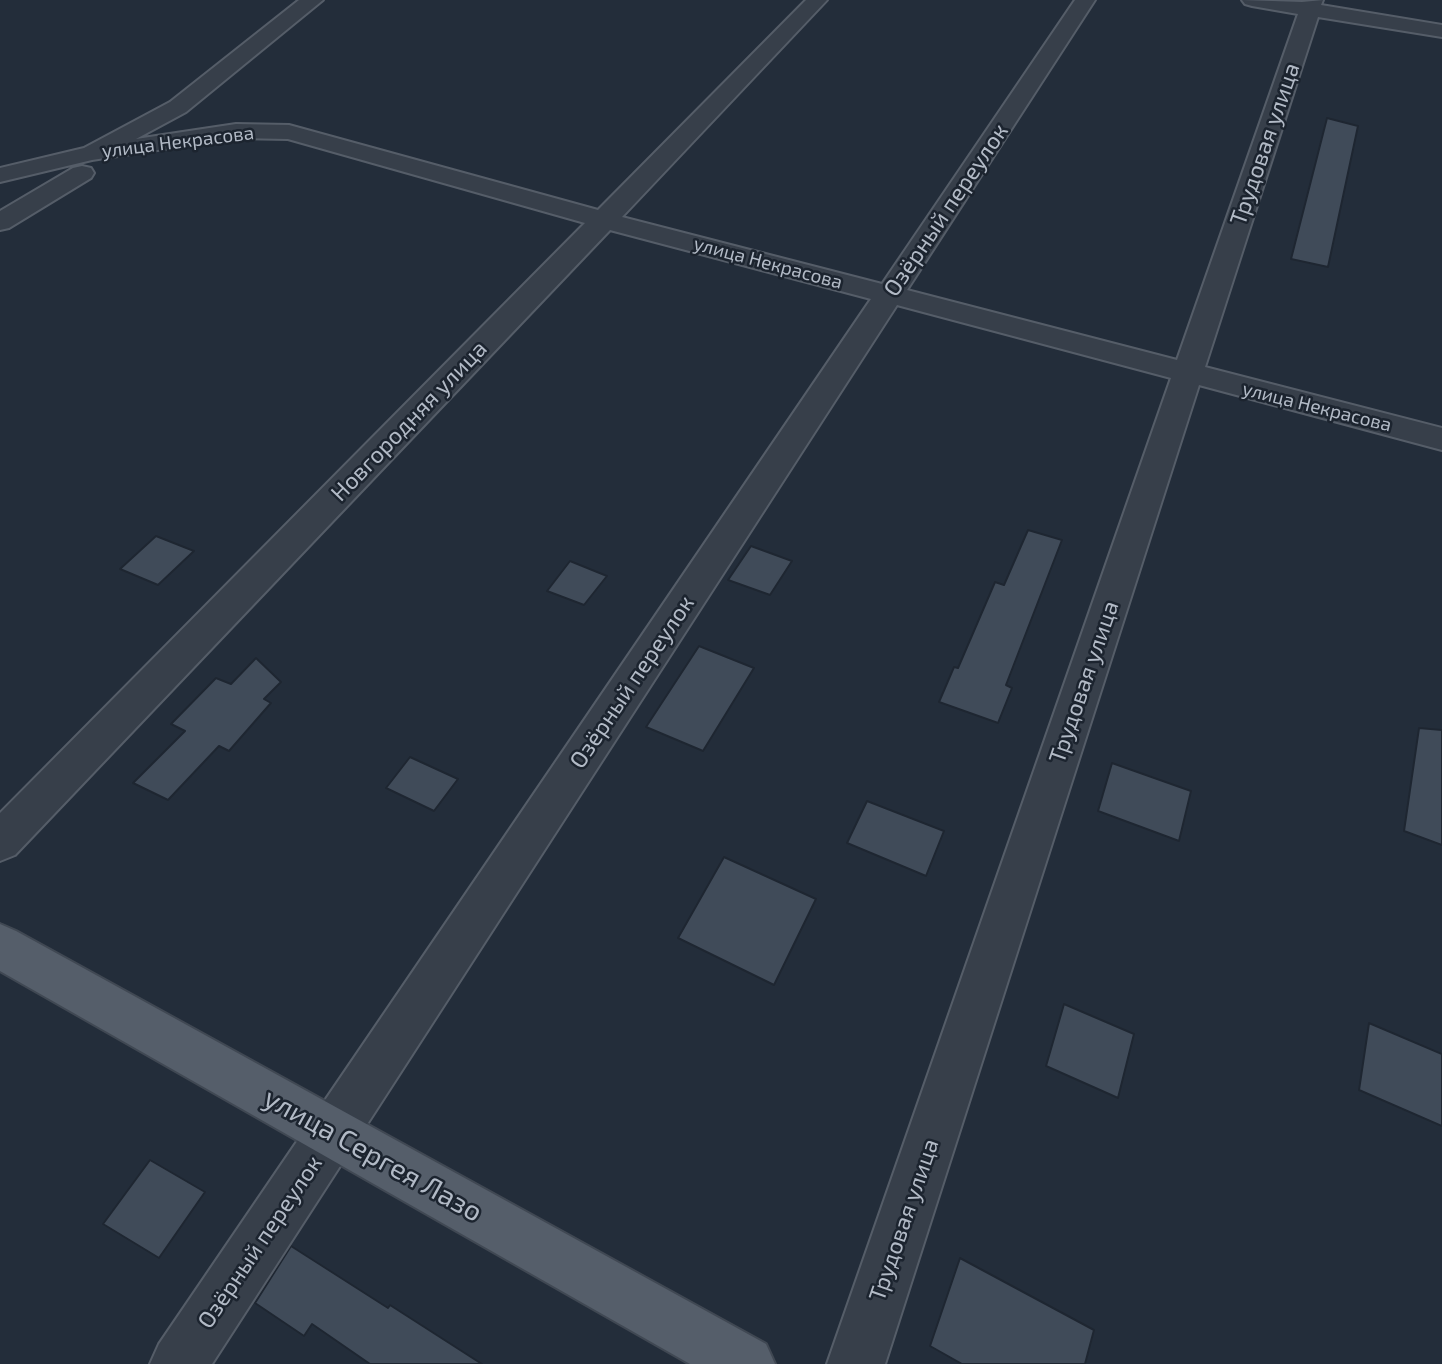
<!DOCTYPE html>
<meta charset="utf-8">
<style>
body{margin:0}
canvas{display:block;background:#232d3a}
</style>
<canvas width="1442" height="1364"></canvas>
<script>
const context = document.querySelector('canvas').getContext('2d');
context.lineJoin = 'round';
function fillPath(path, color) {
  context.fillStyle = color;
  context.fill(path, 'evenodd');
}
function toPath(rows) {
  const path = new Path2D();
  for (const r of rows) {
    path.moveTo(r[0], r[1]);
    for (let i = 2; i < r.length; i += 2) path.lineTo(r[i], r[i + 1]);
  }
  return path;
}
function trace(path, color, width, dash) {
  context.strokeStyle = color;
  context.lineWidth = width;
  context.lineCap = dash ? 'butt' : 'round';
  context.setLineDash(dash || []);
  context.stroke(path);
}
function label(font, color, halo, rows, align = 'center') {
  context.font = font + ' "Exo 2",sans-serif';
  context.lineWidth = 5;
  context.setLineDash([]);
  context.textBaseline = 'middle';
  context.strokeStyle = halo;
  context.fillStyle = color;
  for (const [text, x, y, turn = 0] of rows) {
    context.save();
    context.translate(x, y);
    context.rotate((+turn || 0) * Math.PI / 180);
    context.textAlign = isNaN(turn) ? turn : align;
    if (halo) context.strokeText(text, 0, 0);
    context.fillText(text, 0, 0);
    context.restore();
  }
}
const building = toPath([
 [1327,118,1358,126,1328,267,1291,259,1327,118],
 [1028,530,1062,540,1006,685,1012,688,998,723,939,702,954,667,958,668,995,582,1004,585,1028,530],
 [156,536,194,551,158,585,120,569,156,536],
 [751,546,792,561,770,595,728,580,751,546],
 [570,561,607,576,584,605,547,591,570,561],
 [699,646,754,668,703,751,646,727,699,646],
 [256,658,281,682,264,699,271,703,229,751,219,746,168,800,133,783,185,731,171,724,216,678,231,684,256,658],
 [1419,728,1442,730,1442,845,1404,831,1419,728],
 [410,757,458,779,434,811,386,788,410,757],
 [1112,763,1191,791,1179,841,1098,811,1112,763],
 [867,801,944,831,926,876,847,843,867,801],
 [724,857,816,899,774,985,678,938,724,857],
 [1064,1004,1134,1034,1118,1098,1046,1066,1064,1004],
 [1369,1023,1442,1054,1442,1126,1359,1090,1369,1023],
 [150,1160,205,1192,159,1258,103,1224,150,1160],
 [291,1246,388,1308,390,1305,482,1364,370,1364,312,1324,304,1336,255,1303,291,1246],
 [960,1258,1094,1330,1085,1364,962,1364,930,1346,960,1258]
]);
const minor = toPath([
 [299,0,323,0,186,112,136,139,236,124,289,125,598,210,806,0,827,0,622,217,882,284,1075,0,1095,0,907,290,1177,360,1298,14,1252,6,1245,4,1242,0,1302,2,1323,0,1321,5,1442,25,1442,37,1318,17,1205,367,1442,428,1442,450,1199,385,885,1364,827,1364,1171,378,897,305,212,1364,150,1364,159,1344,871,299,610,230,15,855,0,861,0,813,585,223,288,139,236,138,92,160,0,182,0,168,84,148,170,102,299,0],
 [82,166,91,168,94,173,91,178,9,228,0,230,0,211,73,168,82,166]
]);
const major = toPath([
 [0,924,16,931,766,1344,775,1364,690,1364,0,971,0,924]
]);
const farStreetnames = [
 ["улица Некрасова",178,142,-7],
 ["улица Некрасова",768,263,15],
 ["улица Некрасова",1317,407,14]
];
const streetNames = [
 ["Трудовая улица",1265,144,-71],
 ["Озёрный переулок",946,210,-56],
 ["Новгородняя улица",409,421,-46],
 ["Озёрный переулок",632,682,-56],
 ["Трудовая улица",1084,682,-71],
 ["Трудовая улица",904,1220,-71],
 ["Озёрный переулок",260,1242,-56]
];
const nearStreetnames = [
 ["улица Сергея Лазо",373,1155,29]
];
fillPath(building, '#404b59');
trace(building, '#1e2631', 2);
trace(minor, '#555d68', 4);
trace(major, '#404853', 4);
fillPath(minor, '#373f4a');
fillPath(major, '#555e6a');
label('19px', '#b2bac6', '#1c242f', farStreetnames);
label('23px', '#b2bac6', '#1c242f', streetNames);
label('28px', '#b2bac6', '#1c242f', nearStreetnames);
</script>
